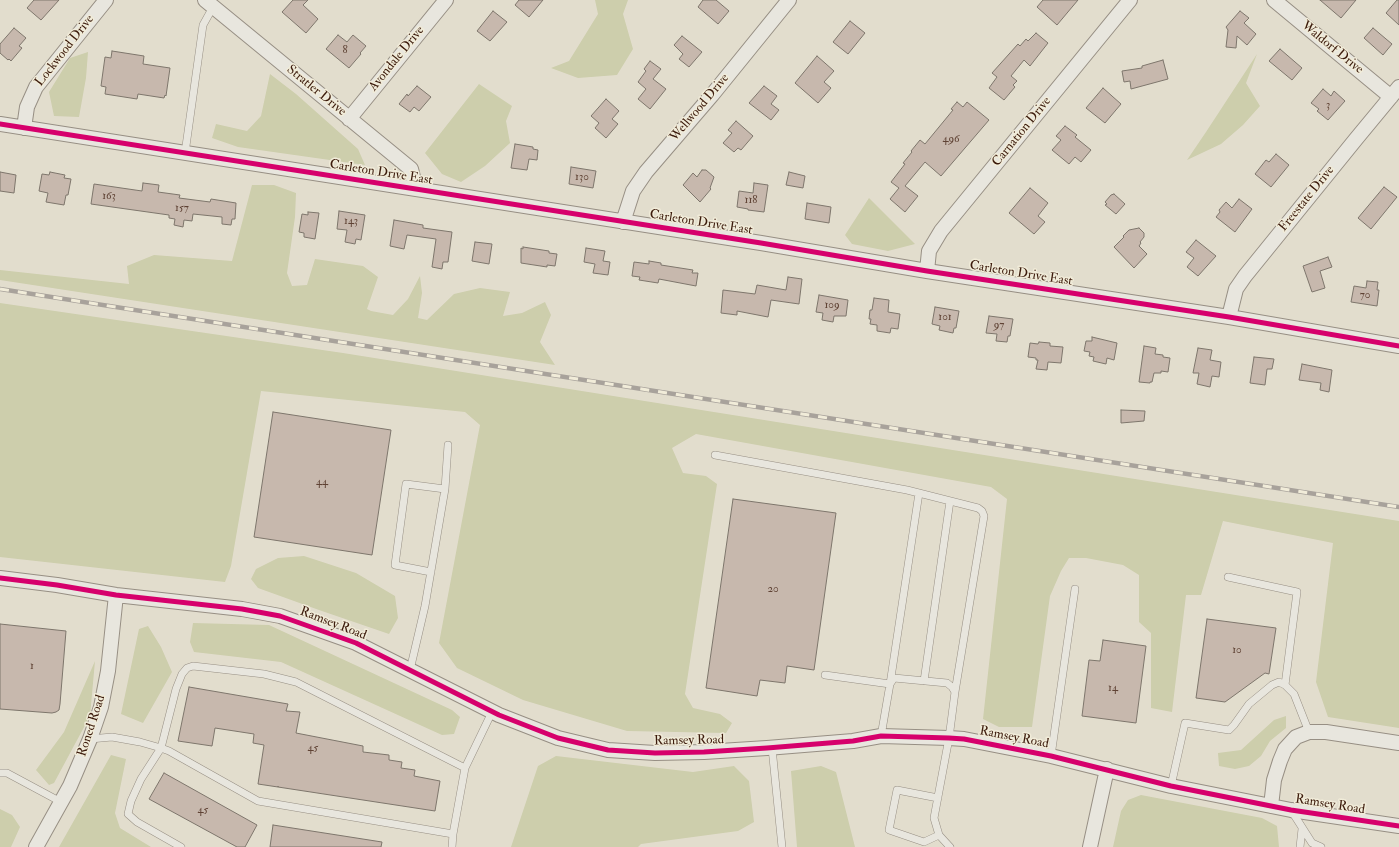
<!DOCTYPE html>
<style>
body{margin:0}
canvas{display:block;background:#e2ddcd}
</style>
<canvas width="1399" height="847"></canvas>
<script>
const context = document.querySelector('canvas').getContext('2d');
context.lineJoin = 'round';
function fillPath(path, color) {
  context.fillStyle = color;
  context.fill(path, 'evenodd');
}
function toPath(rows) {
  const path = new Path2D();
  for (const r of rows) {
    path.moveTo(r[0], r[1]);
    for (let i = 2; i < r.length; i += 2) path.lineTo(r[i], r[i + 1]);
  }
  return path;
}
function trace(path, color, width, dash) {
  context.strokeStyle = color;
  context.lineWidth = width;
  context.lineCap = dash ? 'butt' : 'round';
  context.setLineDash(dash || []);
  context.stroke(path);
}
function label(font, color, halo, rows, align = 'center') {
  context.font = font + ' "IM FELL Double Pica",serif';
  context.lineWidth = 3;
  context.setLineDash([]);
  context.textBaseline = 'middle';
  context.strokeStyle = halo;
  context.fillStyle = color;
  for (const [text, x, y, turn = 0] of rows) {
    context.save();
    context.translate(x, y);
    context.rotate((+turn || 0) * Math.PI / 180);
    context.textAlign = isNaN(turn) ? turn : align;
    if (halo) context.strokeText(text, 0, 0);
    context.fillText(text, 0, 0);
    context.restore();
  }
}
const green = toPath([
 [595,0,628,0,623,14,633,49,617,75,578,78,551,68,569,61,598,14],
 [88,52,86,78,79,117,54,116,49,92,70,58],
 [1257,54,1246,83,1260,106,1243,125,1221,144,1187,160,1206,132],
 [270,74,296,94,358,149,365,165,238,147,212,138,216,124,247,131,261,116],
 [479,84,512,106,506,121,510,143,485,166,461,182,442,174,425,153],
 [252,185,274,185,296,193,295,217,287,273,292,286,307,285,315,259,363,266,378,277,367,309,371,311,393,315,408,299,420,276,422,293,418,318,427,320,454,294,480,288,510,292,503,316,522,313,545,302,551,315,540,342,555,365,0,280,0,270,129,284,127,266,154,255,232,261],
 [869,198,915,244,888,251,852,244,845,235],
 [0,303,343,353,1399,521,1399,728,1328,717,1316,682,1333,543,1223,521,1201,595,1186,595,1172,712,1151,708,1151,633,1139,622,1139,575,1123,565,1086,558,1069,558,1061,571,1050,596,1032,727,999,727,983,719,1007,499,991,487,696,434,672,448,683,473,706,476,717,484,685,694,693,708,720,714,732,723,726,733,627,731,523,700,457,668,439,643,480,425,465,412,261,391,231,566,225,582,0,557],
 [304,556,356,573,395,596,398,618,389,634,319,610,258,588,251,579,256,569,278,558],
 [193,623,269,625,452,710,460,717,454,734,442,735,281,662,194,652,190,642],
 [148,626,161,647,172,672,143,723,121,714,139,629],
 [95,661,90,716,54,783,49,785,36,770,64,732],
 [1286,716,1286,728,1270,741,1261,756,1249,766,1235,769,1219,766,1218,753,1241,750,1274,720],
 [111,755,126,759,115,813,120,828,151,847,59,847],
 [556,756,693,772,734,766,749,781,754,822,738,831,641,844,638,847,511,847,538,766],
 [821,766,836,772,855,847,797,847,791,771],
 [1141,795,1262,818,1277,826,1279,847,1113,847,1121,811,1128,800],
 [0,809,12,815,20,827,11,847,0,847]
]);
const building = toPath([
 [34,0,59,0,41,20,27,8,34,0],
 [293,0,308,0,303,5,318,19,306,33,282,12,293,0],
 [519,0,543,0,529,17,515,5,519,0],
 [703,0,716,0,729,11,718,24,698,7,703,0],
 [1043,0,1078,0,1057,25,1037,7,1043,0],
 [1320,0,1356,0,1341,18,1320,0],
 [1397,0,1399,0,1399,25,1386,13,1397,0],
 [493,11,507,22,490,41,477,31,493,11],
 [1240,11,1249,18,1244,23,1256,34,1247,45,1237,36,1236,48,1226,47,1228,30,1226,27,1240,11],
 [850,21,865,33,848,54,833,42,850,21],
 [14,28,26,38,19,46,22,48,11,61,9,59,8,60,0,53,0,44,14,28],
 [1373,28,1392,44,1383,55,1364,38,1373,28],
 [1036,33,1048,43,1030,66,1024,60,1011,76,1017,81,1013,85,1015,87,1004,100,989,88,997,77,992,73,1018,44,1020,46,1026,39,1028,41,1036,33],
 [338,35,347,42,353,35,366,46,360,53,361,54,349,68,326,49,338,35],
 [682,36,702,52,689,67,679,59,683,54,674,45,682,36],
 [1280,49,1302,68,1292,80,1269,61,1280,49],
 [112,51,144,56,143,64,170,68,166,96,165,95,164,98,138,94,137,99,105,94,106,87,101,86,105,57,111,58,112,51],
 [817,56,834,71,824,82,831,88,818,103,795,83,817,56],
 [1163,60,1168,79,1131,89,1130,81,1124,82,1122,71,1142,68,1142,66,1163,60],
 [650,61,661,69,653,79,666,89,650,109,638,99,646,89,638,82,646,71,644,69,650,61],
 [417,86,431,97,419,111,414,107,410,112,399,104,407,94,408,96,417,86],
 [764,86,777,96,771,104,779,110,771,120,749,103,764,86],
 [1103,88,1121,104,1105,123,1086,108,1103,88],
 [1323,89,1331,96,1334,91,1345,101,1328,120,1317,111,1319,109,1311,103,1323,89],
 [606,99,619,111,612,119,618,124,606,138,595,128,599,123,591,116,606,99],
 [957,102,963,107,967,102,989,120,941,176,925,162,905,186,918,196,905,212,890,199,899,188,891,182,905,164,903,163,912,152,911,151,920,140,925,144,953,110,951,109,957,102],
 [736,121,753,136,741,150,738,148,734,152,723,143,732,133,728,130,736,121],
 [1065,126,1077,135,1075,137,1091,150,1081,162,1075,157,1069,164,1052,150,1061,140,1056,136,1065,126],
 [515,144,533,147,533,149,538,150,537,160,529,159,527,170,511,168,515,144],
 [1276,154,1289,165,1271,187,1255,174,1266,160,1269,162,1276,154],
 [571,167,596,171,593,188,569,184,571,167],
 [702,170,706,170,714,177,710,188,711,189,700,202,683,185,693,173,697,177,702,170],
 [0,172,16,175,14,193,0,191,0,172],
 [50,172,65,175,64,178,71,179,68,195,66,195,64,205,46,202,48,193,39,191,42,174,49,175,50,172],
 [789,172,805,176,803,188,786,185,789,172],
 [143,183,159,185,158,192,180,195,179,198,210,202,211,199,236,203,235,219,232,219,231,225,222,224,222,217,193,214,192,221,184,220,183,227,174,225,175,219,169,218,169,215,91,204,94,184,142,191,143,183],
 [754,183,768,185,764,212,748,210,748,209,737,207,739,191,753,193,754,183],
 [1384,187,1397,197,1371,229,1358,218,1384,187],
 [1030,188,1048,203,1038,216,1045,222,1034,234,1009,213,1030,188],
 [1114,194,1125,204,1116,214,1105,205,1107,204,1105,202,1111,195,1114,194],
 [1239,199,1252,209,1235,232,1216,217,1220,212,1219,210,1226,202,1232,208,1239,199],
 [807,203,831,207,829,223,805,219,807,203],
 [339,211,365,215,361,240,356,239,355,244,345,242,347,230,337,229,339,211],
 [308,212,319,213,315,239,304,237,304,233,299,232,302,214,308,215,308,212],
 [394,220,423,225,423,228,452,232,448,262,443,262,442,269,432,267,436,239,407,235,404,249,390,246,394,220],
 [1139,228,1144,233,1144,237,1140,242,1141,243,1139,246,1147,254,1134,268,1114,247,1124,237,1123,236,1129,230,1139,228],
 [1196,240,1216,256,1198,276,1187,267,1194,258,1186,252,1196,240],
 [475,242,492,244,489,264,472,261,475,242],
 [523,247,549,251,549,253,557,254,555,266,547,265,547,267,521,263,521,248,523,249,523,247],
 [586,248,605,251,603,261,610,262,608,275,593,273,595,264,584,262,586,248],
 [1328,257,1332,267,1320,271,1325,288,1312,292,1303,266,1328,257],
 [649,261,661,263,661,265,693,270,692,273,698,273,696,286,659,279,658,283,639,280,640,277,632,276,634,262,649,264,649,261],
 [788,277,802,279,799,304,771,300,768,317,737,311,737,315,721,313,723,290,755,294,757,285,786,290,788,277],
 [1367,281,1378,282,1377,290,1379,290,1377,306,1351,302,1354,286,1366,288,1367,281],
 [819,295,848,300,846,316,834,316,833,322,822,320,823,313,816,312,819,295],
 [874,298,889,300,888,312,900,314,898,329,891,328,890,333,877,331,877,325,870,324,871,319,869,319,870,310,872,310,874,298],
 [935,307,959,311,956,328,954,328,953,333,939,330,940,326,932,324,935,307],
 [989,316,1013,319,1010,336,1008,336,1007,342,996,341,997,334,986,333,989,316],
 [1092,337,1117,343,1114,360,1107,358,1106,364,1093,361,1094,357,1089,356,1090,352,1084,351,1086,341,1092,341,1092,337],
 [1039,342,1050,343,1050,346,1063,347,1061,363,1048,362,1047,370,1036,369,1038,360,1036,360,1036,358,1028,357,1030,343,1038,344,1039,342],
 [1144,346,1156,348,1155,354,1163,355,1163,357,1170,358,1168,372,1161,371,1161,373,1154,373,1152,382,1150,382,1150,383,1139,382,1144,346],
 [1198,348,1212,350,1210,360,1221,362,1219,377,1212,376,1210,387,1197,384,1199,373,1193,373,1198,348],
 [1254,357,1274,359,1272,369,1267,369,1265,385,1250,383,1254,357],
 [1302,364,1332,370,1329,392,1320,390,1321,383,1299,380,1302,364],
 [1121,410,1145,411,1144,421,1121,423,1121,410],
 [273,412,391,430,372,555,254,537,273,412],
 [733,499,836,513,814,670,787,666,785,683,760,680,757,696,706,688,733,499],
 [1207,619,1276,628,1269,674,1265,673,1225,702,1196,698,1207,619],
 [0,624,66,631,60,704,59,710,56,712,52,713,0,709,0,624],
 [1103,640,1146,646,1136,723,1082,716,1089,660,1100,661,1103,640],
 [189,687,288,704,286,711,300,712,296,733,363,746,363,752,389,755,389,760,402,762,401,768,415,770,414,776,440,781,435,811,278,787,278,786,278,787,258,784,264,745,253,743,254,734,215,728,212,746,178,741,189,687],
 [164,773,257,825,245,847,237,847,149,799,164,773],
 [273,825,382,842,381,847,270,847,273,825]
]);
const service = toPath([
 [185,153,203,25,213,7],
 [715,455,907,490,978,508,982,511,984,516,955,692],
 [431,572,395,565,406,484,445,489],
 [1228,577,1297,592,1285,685],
 [410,670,425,606,445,489,448,445],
 [825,675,890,684,919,493],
 [924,681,950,501],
 [881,736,890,684,894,678,947,683,952,687,955,692,949,738,934,818,939,835,950,847],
 [90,739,112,737,140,742,161,748,169,751,258,801,453,834,465,768,296,682,264,674,193,666,187,668,182,674,176,689,161,748,141,779,131,801,128,814,137,822,181,847],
 [772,748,782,847],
 [1051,756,1075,589],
 [465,768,492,712],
 [0,773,7,773,61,802],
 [1171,786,1185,723,1229,730,1234,725,1249,704,1272,685,1279,682,1285,685,1294,694,1309,732],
 [938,798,897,790,889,830,924,842,939,835],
 [1291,810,1312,843,1321,847],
 [452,847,453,834],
 [1300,847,1302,829]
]);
const minor = toPath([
 [205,0,411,169,416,189],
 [1274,0,1391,97],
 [349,119,446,0],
 [0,124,761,243,927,271,1229,317,1399,346],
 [24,128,27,107,36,87,106,0],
 [623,222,633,191,646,172,712,95,789,0],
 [927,271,929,251,941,231,1130,0],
 [1229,317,1236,289,1245,276,1356,139,1399,87],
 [0,578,57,585,116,595,242,609,280,616,356,643,499,715,558,738,608,750,655,753,704,752,767,748,853,741,881,736,949,738,964,739,1051,756,1171,786,1291,810,1399,826],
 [1271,806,1274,780,1280,761,1285,749,1296,737,1309,732,1326,732,1399,743],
 [36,847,70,786,90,739,101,707,108,671,116,595],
 [1090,847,1107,769]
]);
const rail = toPath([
 [0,289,1399,507]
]);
const cycleway = toPath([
 [0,124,761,243,927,271,1229,317,1399,346],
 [0,578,57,585,116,595,242,609,280,616,356,643,499,715,558,738,608,750,655,753,704,752,767,748,853,741,881,736,949,738,964,739,1051,756,1171,786,1291,810,1399,826]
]);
const numberNames = [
 ["8",345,51],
 ["3",1328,106],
 ["496",951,140],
 ["130",582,178],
 ["163",109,197],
 ["118",751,201],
 ["157",182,209],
 ["143",351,222],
 ["70",1365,296],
 ["109",832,306],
 ["101",945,318],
 ["97",999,326],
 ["44",322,483],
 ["20",773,590],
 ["10",1237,651],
 ["1",32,667],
 ["14",1113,689],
 ["45",313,749],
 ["45",203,811]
];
const streetNames = [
 ["Waldorf Drive",1332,48,39],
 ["Lockwood Drive",65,51,-52],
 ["Avondale Drive",397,59,-51],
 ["Stratler Drive",316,91,39],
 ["Wellwood Drive",700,108,-50],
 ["Carnation Drive",1022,132,-51],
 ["Carleton Drive East",381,173,9],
 ["Freestate Drive",1307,199,-51],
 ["Carleton Drive East",701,223,9],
 ["Carleton Drive East",1021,274,9],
 ["Ramsey Road",333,624,21],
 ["Roned Road",92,726,-72],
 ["Ramsey Road",1014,738,11],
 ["Ramsey Road",689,741,-1],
 ["Ramsey Road",1330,805,9]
];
fillPath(green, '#cdceac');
fillPath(building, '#c7b8ad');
trace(building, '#7e766c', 1);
trace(service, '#978f84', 8);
trace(minor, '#978f84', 16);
trace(service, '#e8e6de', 7);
trace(minor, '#e8e6de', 14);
trace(rail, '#a8a29b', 4.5);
trace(rail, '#f1ecd9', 3, [9]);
trace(cycleway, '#d6006c', 5);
label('11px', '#5f4234', null, numberNames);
label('13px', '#3c1b0c', '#f1ecd9', streetNames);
</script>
